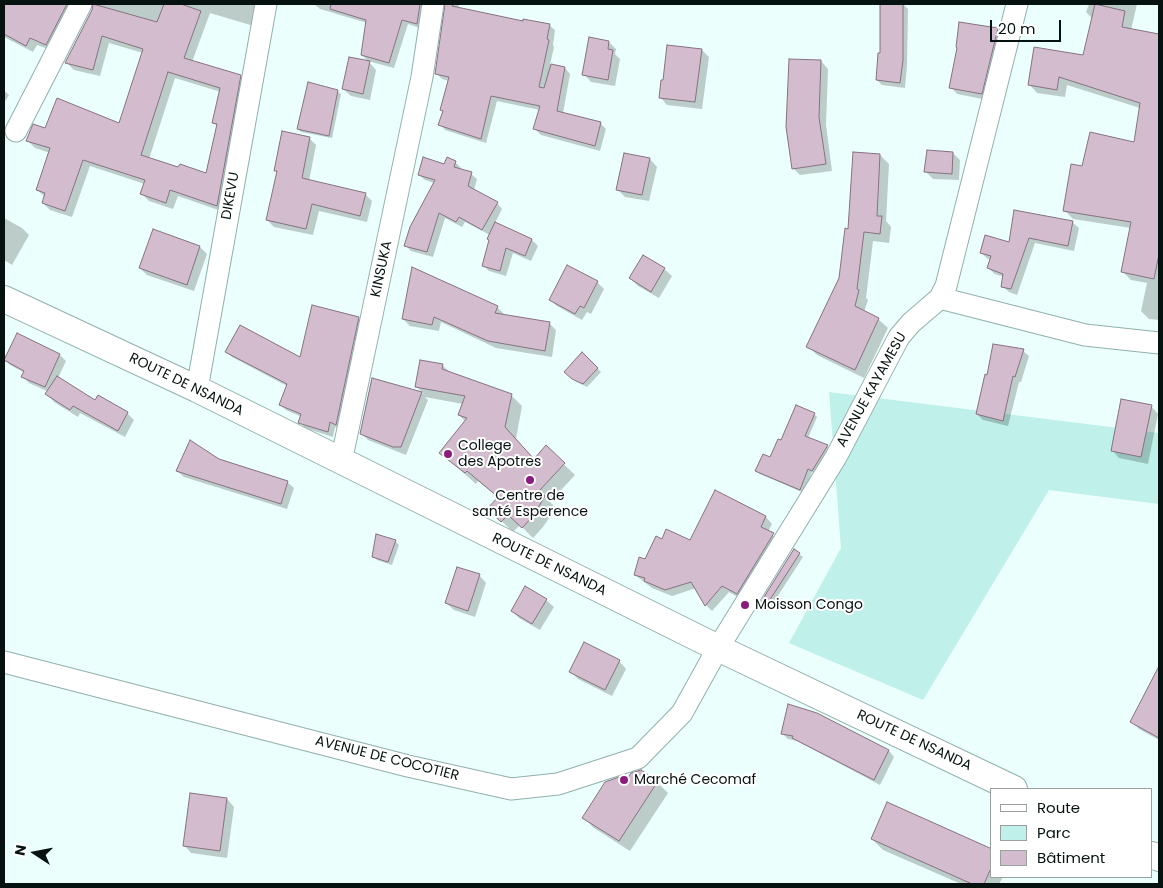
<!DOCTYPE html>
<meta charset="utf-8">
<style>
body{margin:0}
#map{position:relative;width:1163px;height:888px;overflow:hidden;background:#ebfffc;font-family:Poppins,sans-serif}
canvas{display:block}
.frame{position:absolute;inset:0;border:5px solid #061210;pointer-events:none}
.legend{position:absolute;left:990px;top:788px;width:162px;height:90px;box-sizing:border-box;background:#fff;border:1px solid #9ba09f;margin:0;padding:6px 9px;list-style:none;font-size:15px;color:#061210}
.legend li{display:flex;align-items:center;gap:10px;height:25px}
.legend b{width:25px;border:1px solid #9ba09f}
.north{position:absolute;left:10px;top:828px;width:50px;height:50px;-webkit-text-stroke:4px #fff;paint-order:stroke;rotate:281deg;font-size:14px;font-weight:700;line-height:20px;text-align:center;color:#061210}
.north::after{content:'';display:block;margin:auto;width:18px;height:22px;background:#061210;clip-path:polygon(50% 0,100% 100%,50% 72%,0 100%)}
.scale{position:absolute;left:990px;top:20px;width:71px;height:22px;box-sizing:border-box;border:2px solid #061210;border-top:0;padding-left:6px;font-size:15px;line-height:18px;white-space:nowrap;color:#061210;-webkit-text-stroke:4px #fff;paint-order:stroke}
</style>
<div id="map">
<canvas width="1163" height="888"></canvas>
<div class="frame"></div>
<ul class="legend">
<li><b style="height:6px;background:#fff"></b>Route</li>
<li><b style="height:14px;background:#bff0e9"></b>Parc</li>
<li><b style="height:14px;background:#d3bcce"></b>Bâtiment</li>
</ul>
<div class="north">N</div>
<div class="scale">20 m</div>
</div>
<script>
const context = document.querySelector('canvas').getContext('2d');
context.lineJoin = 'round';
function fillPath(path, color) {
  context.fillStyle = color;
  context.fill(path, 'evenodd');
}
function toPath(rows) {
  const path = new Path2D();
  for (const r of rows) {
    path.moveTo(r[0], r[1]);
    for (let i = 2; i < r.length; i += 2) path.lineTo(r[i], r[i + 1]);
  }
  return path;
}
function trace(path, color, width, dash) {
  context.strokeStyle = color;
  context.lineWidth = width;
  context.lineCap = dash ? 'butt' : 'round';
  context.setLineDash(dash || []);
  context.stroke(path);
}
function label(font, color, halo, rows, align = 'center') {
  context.font = font + ' Poppins,sans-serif';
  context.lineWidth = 4;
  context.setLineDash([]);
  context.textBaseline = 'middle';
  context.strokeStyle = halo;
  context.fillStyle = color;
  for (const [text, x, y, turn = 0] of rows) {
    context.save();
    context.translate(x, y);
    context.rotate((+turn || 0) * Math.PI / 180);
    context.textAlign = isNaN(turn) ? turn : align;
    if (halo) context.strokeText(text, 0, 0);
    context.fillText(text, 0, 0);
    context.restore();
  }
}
const green = toPath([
 [829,392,1159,433,1159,504,1049,490,923,700,789,643,841,548]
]);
const shadow = toPath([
 [21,4,78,4,54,51,37,45,33,52,4,37,4,7,15,13],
 [95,4,262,4,257,27,210,13,192,62,240,76,247,84,224,212,178,196,173,209,149,201,142,194,145,184,90,166,72,217,50,210,43,203,45,197,36,189,54,160,50,153,35,148,28,141,46,130,120,125,143,53,109,43,100,76,74,70,67,63,93,10],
 [175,78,221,92,214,123,217,126,207,174,179,169,149,159],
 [314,4,428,4,423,29,408,24,394,68,368,61,362,55,367,23,320,9],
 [446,4,457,4,459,5,458,8,505,18,549,25,555,30,553,45,554,47,550,65,565,68,570,74,563,113,601,124,606,129,600,151,541,135,535,129,540,110,497,101,486,143,445,130,440,124,449,81,442,79,436,73],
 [881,4,903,4,908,9,907,66,905,88,882,85,877,80,881,55],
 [1089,4,1137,4,1131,30,1159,35,1159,320,1149,319,1141,311,1147,283,1131,280,1123,272,1131,228,1073,219,1065,211,1083,167,1135,144,1140,108,1067,85,1065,97,1037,93,1029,84,1084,56,1093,19,1086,12],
 [997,29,1004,36,988,100,957,94,951,87],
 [609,42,616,49,615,54,620,59,615,86,591,82,584,74],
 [702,50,709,57,702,109,667,105,660,97],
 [821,61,828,69,826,125,832,171,800,175,793,168],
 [369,62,376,70,370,100,351,96,343,89],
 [4,90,9,95,4,103],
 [337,91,341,94,332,138,301,132,298,129],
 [309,138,316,145,309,181,365,194,372,201,367,222,319,211,313,235,274,227,267,220,278,173,275,170],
 [953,153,960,160,959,180,933,179,925,171],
 [880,155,889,164,886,221,891,227,889,243,873,241,866,298,868,300,864,312,878,319,888,328,864,378,817,355,808,346,840,278],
 [650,159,657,167,649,201,625,197,617,189],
 [455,162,461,168,460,170,471,174,477,179,474,190,497,203,502,209,495,223,532,240,538,246,531,261,513,253,506,276,489,271,483,265,490,235,465,222,462,227,445,218,433,257,411,251,405,245,434,183,425,180,419,175],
 [4,218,22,228,29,235,12,265,4,260],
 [1072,222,1079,228,1074,251,1035,243,1017,295,1009,292,1002,286,1004,277,995,274,988,268,991,260,988,259,981,253],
 [200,247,207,254,194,291,147,275,140,268],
 [643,257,664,269,672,276,659,298,638,286,630,278],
 [597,282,604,289,591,314,587,312,582,320,557,306,550,300],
 [497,307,504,314,503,316,549,323,556,330,552,357,496,348,441,322,439,331,410,326,403,319],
 [358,318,364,323,341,429,335,427,333,437,305,428,300,422,302,417,286,410,280,405,287,386,232,357,227,352,301,359],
 [17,335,60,355,66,361,58,378,96,402,127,413,134,420,125,437,80,413,78,417,54,402,47,394,49,392,29,383,23,377,25,373,10,365,4,359],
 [1023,351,1029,356,1021,382,1019,382,1008,426,983,420,977,414],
 [582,354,601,372,587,387,577,382,566,372],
 [442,365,451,373,511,395,522,406,516,439,534,460,546,447,575,475,550,502,556,508,543,527,533,538,520,525,513,532,489,509,499,498,478,481,476,484,441,453,466,422,459,415,463,404,425,397,428,400,406,455,368,440,361,433,372,379,424,394,416,386],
 [1151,406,1158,414,1148,464,1119,458,1112,450],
 [814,414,817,417,808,438,827,446,830,450,816,474,812,472,804,493,760,474,757,471,771,459,781,442],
 [177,471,287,482,294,488,287,509,184,477],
 [715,492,766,517,772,524,768,532,780,541,743,600,729,592,712,611,706,605,696,588,672,596,652,588,635,575,663,540,691,542],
 [395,541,399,545,392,565,377,560,374,556],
 [799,554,803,557,768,611,764,609],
 [479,575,486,583,475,617,454,610,446,603],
 [546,600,554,607,540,630,519,618,512,611],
 [619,661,626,669,612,696,578,679,571,672],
 [1158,670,1159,671,1159,740,1139,729,1132,722],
 [782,733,889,751,894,757,880,785,797,741,788,739],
 [657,782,668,793,630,851,594,828,583,817,626,784],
 [191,794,227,799,234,807,227,858,191,853,184,845],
 [872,839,992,850,992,877,1003,877,999,884,961,884,883,850]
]);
const building = toPath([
 [4,4,67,4,46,45,30,38,26,46,4,34,4,4],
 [93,4,157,22,164,4,181,4,201,11,184,58,241,75,217,206,170,190,166,203,140,194,145,180,83,160,65,211,42,203,45,193,36,190,50,148,26,141,33,124,45,128,57,98,119,123,143,49,102,36,93,70,65,63,92,10,93,4],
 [168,72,220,88,212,123,217,124,206,173,180,164,178,167,141,155,168,72],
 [331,4,420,4,417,24,402,20,389,63,361,55,366,20,330,9,331,4],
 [445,4,453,4,452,6,523,21,523,19,550,24,547,39,549,40,539,87,544,88,551,64,565,67,557,111,601,122,595,146,533,129,540,106,491,96,481,139,438,125,443,111,440,110,449,77,435,74,445,4],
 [880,4,903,4,903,60,900,83,876,80,878,53,880,53,880,4],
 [1095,4,1125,11,1122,27,1159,34,1159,254,1154,279,1121,272,1131,222,1063,211,1071,164,1082,166,1090,132,1134,142,1140,103,1059,77,1057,90,1028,85,1034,47,1083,55,1095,4],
 [959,22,998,28,982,94,949,88,957,48,956,47,959,22],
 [589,37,609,41,608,49,613,50,608,80,582,75,589,37],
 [667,45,702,49,695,102,659,98,661,80,663,80,667,45],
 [349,57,370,61,363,94,342,89,349,57],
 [789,59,821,60,819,117,826,164,792,169,786,127,789,59],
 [308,82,338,90,329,136,297,129,308,82],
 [282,131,310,137,302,178,366,193,360,216,312,204,306,229,266,220,277,171,274,171,282,131],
 [927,150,953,152,952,174,924,172,927,150],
 [853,152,880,154,877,216,882,216,880,234,864,232,857,289,859,290,855,306,879,318,855,370,806,347,839,278,845,228,848,229,853,152],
 [624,153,650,158,642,195,616,190,624,153],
 [423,157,444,164,447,157,456,161,454,167,472,172,468,186,498,202,482,230,459,217,456,222,439,213,427,252,404,246,410,227,435,180,418,175,423,157],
 [1014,210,1073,221,1068,246,1029,238,1011,289,1001,287,1003,274,987,268,991,256,980,253,985,235,1009,242,1014,210],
 [495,222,532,239,525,256,506,248,500,271,482,266,489,240,487,239,495,222],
 [153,229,200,246,187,285,139,268,153,229],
 [643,255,665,268,651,292,629,278,643,255],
 [567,265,598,281,584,308,580,306,575,314,549,300,567,265],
 [412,267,498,306,495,313,550,322,545,351,488,341,434,317,432,325,402,319,412,267],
 [312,305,359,317,336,425,330,422,328,432,298,423,301,414,279,405,287,384,225,352,240,325,300,357,312,305],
 [17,333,60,354,45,387,21,377,24,371,4,360,17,333],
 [993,344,1024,349,1015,377,1013,376,1003,421,976,414,985,374,987,375,993,344],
 [582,352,598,368,583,384,572,379,564,372,582,352],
 [420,360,443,364,442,369,512,394,505,427,534,459,546,445,565,463,539,491,545,496,533,516,522,528,508,515,501,522,487,509,498,497,467,471,465,473,439,453,467,418,458,415,465,396,415,387,420,360],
 [57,376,95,400,98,395,128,412,118,431,73,406,70,410,45,394,57,376],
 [372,378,422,392,401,447,393,447,360,434,372,378],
 [1121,399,1152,405,1141,457,1111,451,1121,399],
 [796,405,815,413,805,436,828,445,812,471,808,469,800,490,755,471,763,454,770,457,778,439,781,440,796,405],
 [190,440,219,459,288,481,281,504,176,471,190,440],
 [715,490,766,516,761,527,774,533,737,594,722,586,705,606,691,582,665,590,644,581,645,578,634,575,639,557,645,559,656,536,662,539,666,529,690,540,715,490],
 [376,534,396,540,388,562,372,557,376,534],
 [794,549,800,553,764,609,759,605,794,549],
 [457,567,480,574,468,611,445,603,457,567],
 [525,586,547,599,532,624,511,611,525,586],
 [584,642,620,660,605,690,569,672,584,642],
 [1159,666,1159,738,1130,722,1159,666],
 [788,704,817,713,889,750,874,780,792,738,793,736,781,734,788,704],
 [641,770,658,781,619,841,582,818,605,782,619,777,625,782,631,773,641,770],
 [190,793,227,798,220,851,183,846,190,793],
 [887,802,992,849,992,866,984,884,972,884,871,839,887,802]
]);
const minor = toPath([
 [16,131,81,4],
 [940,298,1085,335,1159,343],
 [197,389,266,4],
 [341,462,422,77,433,4],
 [4,662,408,766,511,789,558,784,638,758,682,713,718,648,836,457,899,337,911,323,940,298,946,286,1017,4]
]);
const tertiary = toPath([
 [4,299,197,389,718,648,1014,789],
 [1152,855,1159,858]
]);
const markers = [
 [448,454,5,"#8c1b7e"],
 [530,480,5,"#8c1b7e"],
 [745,605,5,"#8c1b7e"],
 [624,780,5,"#8c1b7e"]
];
const streetNames = [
 ["DIKEVU",231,196,-80],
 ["KINSUKA",382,269,-78],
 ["ROUTE DE NSANDA",186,385,26],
 ["AVENUE KAYAMESU",872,390,-61],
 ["ROUTE DE NSANDA",549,565,26],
 ["ROUTE DE NSANDA",914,741,25],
 ["AVENUE DE COCOTIER",387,759,14]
];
const poiNames = [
 ["College",458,446],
 ["des Apotres",458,462],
 ["Centre de",530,496,"center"],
 ["santé Esperence",530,512,"center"],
 ["Moisson Congo",755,605],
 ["Marché Cecomaf",634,780]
];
fillPath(green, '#bff0e9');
fillPath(shadow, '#0003');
fillPath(building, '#d3bcce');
trace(building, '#867181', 1);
trace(minor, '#91b0ac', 23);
trace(tertiary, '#91b0ac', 28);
trace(minor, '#fff', 21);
trace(tertiary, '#fff', 26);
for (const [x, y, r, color] of markers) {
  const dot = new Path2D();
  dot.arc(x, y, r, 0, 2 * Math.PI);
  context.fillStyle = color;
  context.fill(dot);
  trace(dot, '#fff', 2);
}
label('14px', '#061210', '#fff', streetNames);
label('14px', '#061210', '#fff', poiNames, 'left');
</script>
